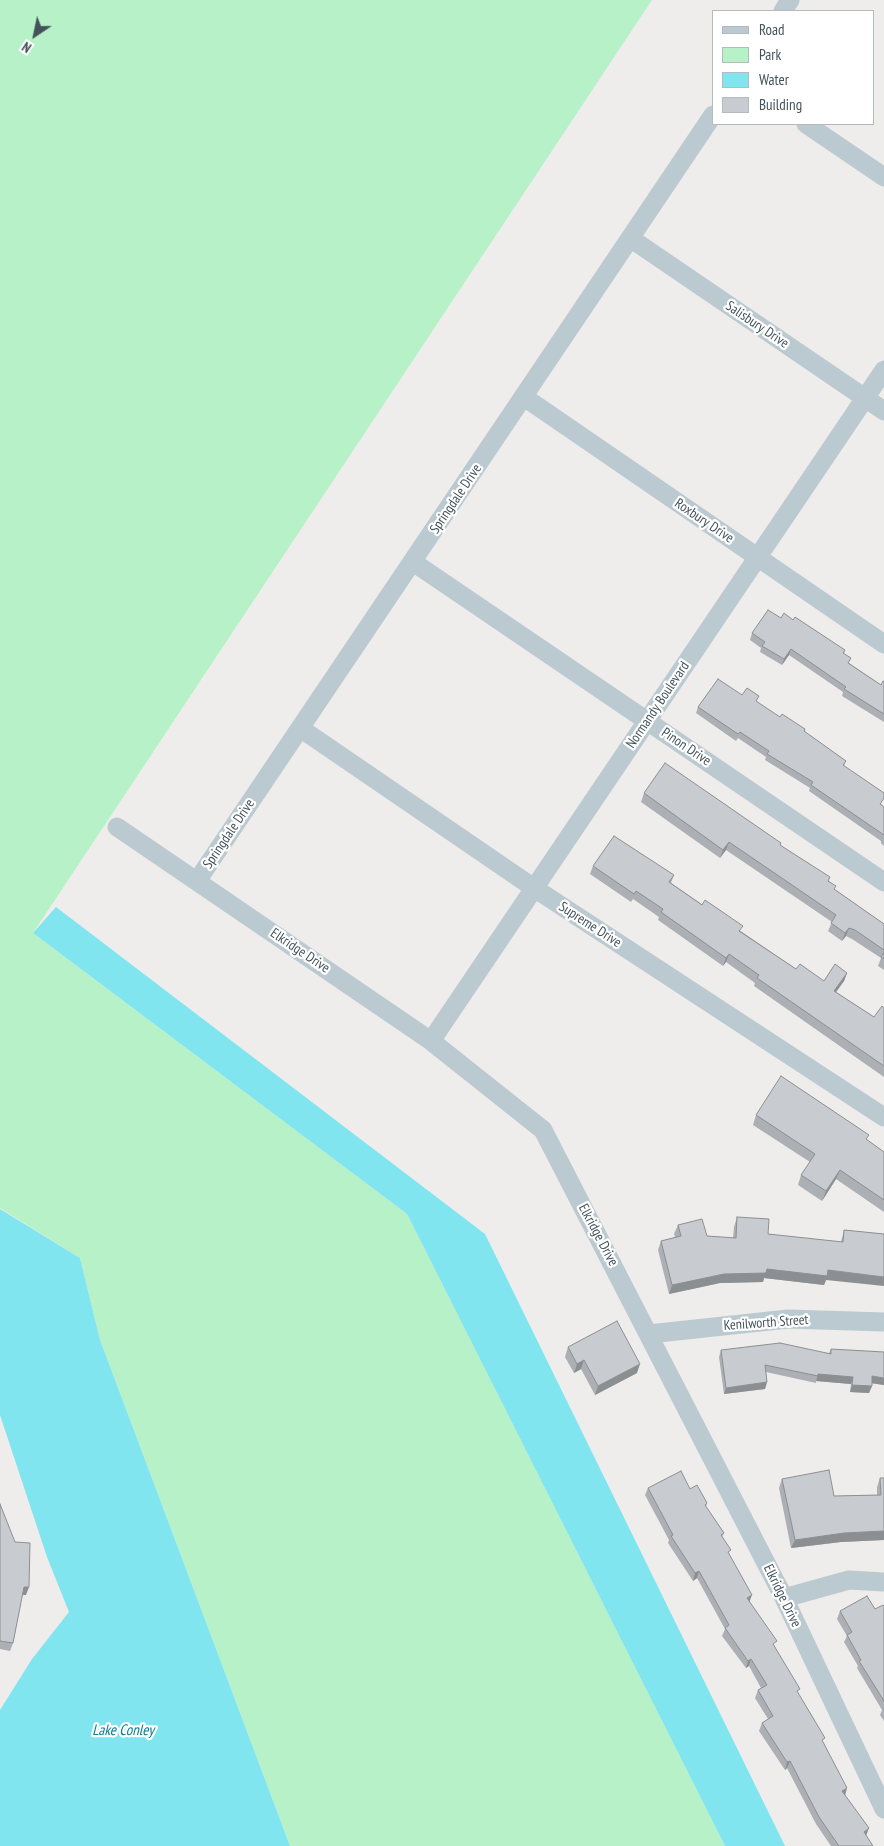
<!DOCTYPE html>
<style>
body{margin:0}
#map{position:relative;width:884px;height:1846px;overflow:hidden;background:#efecec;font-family:"PT Sans Narrow",sans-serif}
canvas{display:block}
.legend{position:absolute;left:712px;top:10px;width:162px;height:115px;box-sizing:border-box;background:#fff;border:1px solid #b4babd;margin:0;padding:6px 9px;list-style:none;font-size:15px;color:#43525a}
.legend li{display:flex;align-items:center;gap:10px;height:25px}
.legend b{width:25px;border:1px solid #b4babd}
.north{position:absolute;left:10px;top:10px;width:50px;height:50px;-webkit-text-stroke:4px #fff;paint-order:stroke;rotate:214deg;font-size:14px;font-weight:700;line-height:20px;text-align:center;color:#43525a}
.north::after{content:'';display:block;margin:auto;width:18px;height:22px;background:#43525a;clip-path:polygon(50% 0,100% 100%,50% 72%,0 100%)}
</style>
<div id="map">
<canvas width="884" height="1846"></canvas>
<ul class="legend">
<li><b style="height:6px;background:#bbc9d0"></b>Road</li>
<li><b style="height:14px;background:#b6f1c7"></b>Park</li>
<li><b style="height:14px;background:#81e5f0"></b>Water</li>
<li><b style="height:14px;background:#c8ccd1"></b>Building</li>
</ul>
<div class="north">N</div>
</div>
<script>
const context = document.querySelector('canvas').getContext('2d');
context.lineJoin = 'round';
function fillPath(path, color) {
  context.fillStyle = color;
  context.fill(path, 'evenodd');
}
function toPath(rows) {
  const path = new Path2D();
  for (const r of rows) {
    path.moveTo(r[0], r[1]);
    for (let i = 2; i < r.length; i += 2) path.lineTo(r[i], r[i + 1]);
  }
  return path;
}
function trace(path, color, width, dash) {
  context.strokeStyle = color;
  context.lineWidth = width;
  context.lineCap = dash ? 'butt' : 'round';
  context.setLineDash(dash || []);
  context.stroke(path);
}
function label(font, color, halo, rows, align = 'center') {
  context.font = font + ' "PT Sans Narrow",sans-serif';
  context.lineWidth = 4.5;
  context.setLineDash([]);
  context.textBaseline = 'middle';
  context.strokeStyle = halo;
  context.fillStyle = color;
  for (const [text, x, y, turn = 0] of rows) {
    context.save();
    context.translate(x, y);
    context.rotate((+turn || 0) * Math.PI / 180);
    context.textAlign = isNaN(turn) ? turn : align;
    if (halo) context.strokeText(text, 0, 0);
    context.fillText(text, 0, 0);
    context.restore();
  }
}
const green = toPath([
 [0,0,652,0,33,933,407,1214,725,1846,290,1846,100,1340,80,1258,0,1208]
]);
const water = toPath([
 [56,907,485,1234,785,1846,725,1846,407,1214,33,933],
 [0,1209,80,1258,100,1340,290,1846,0,1846,0,1710,32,1659,69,1612,47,1557,0,1415]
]);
const street = toPath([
 [783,11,790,0],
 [806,124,884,177],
 [630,238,884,411],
 [524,397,884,644],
 [413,562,884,882],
 [300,728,534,888,884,1117],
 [117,827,431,1041,543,1130,784,1598,884,1809],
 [197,881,713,115],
 [431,1041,884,370],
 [649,1334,788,1319,884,1322],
 [784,1598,849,1580,884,1582]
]);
const wall = toPath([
 [781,618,793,620,845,650,844,654,849,663,881,685,884,681,884,722,842,696,843,692,789,655,782,665,760,652,761,648,750,640,752,633],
 [742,695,757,702,780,717,805,729,805,732,846,761,844,766,884,807,884,846,881,843,881,841,809,791,810,788,765,760,766,757,738,738,736,741,696,713,698,707],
 [644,793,781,843,780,845,829,881,835,890,884,924,884,970,878,966,881,958,852,939,846,936,842,941,828,931,832,922,726,850,720,858,641,802],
 [593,866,674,875,671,883,796,969,824,981,847,973,844,981,836,992,874,1017,884,1008,884,1077,754,986,755,983,726,962,723,966,658,920,659,917,633,899,631,902,590,874],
 [756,1115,867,1140,884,1152,884,1212,836,1179,822,1201,798,1185,801,1175,810,1162,753,1125],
 [737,1217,768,1234,841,1242,844,1230,884,1234,826,1280,824,1285,764,1278,763,1282,720,1283,669,1294,658,1250,661,1241,675,1237,674,1234,678,1225,707,1236,733,1238,734,1227],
 [568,1347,637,1373,595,1395,581,1369,574,1373,565,1357],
 [831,1349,884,1352,884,1385,872,1383,872,1386,869,1393,850,1392,851,1384,816,1381,816,1383,766,1372,767,1382,765,1389,724,1394,719,1357,721,1350,829,1353],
 [880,1478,884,1478,884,1540,841,1542,791,1548,779,1488,782,1479,834,1496,877,1495,877,1487],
 [648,1488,690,1489,707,1503,706,1507,724,1533,722,1537,749,1602,775,1647,798,1694,823,1743,845,1795,866,1836,873,1846,831,1846,816,1824,787,1768,785,1770,759,1731,762,1723,768,1719,755,1698,758,1690,761,1688,749,1666,746,1668,722,1636,725,1629,697,1578,693,1581,668,1543,669,1540,645,1495],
 [0,1504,26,1595,22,1595,13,1643,10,1651,0,1649],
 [884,1606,884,1721,880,1715,882,1710,857,1668,858,1666,844,1642,847,1636,837,1619,840,1611,875,1609]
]);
const shadedWall = toPath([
 [791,649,789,655,782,665,784,659],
 [729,842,726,850,720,858,723,850],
 [849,928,846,936,842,941,845,933],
 [729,954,726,962,723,966,726,958],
 [847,973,844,981,831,999,834,991],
 [840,1170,836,1179,822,1201,826,1191],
 [767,1269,828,1270,884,1277,884,1286,826,1280,824,1285,764,1278,763,1282,720,1283,669,1294,672,1285,724,1274],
 [584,1360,581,1369,574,1373,577,1364],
 [640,1364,637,1373,595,1395,598,1386],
 [818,1374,853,1377,851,1384,816,1381],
 [872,1376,884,1378,884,1385,870,1383],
 [767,1382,765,1389,724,1394,726,1388],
 [852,1385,872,1386,869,1393,850,1392],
 [884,1531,884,1540,841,1542,791,1548,795,1540,844,1533],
 [699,1571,697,1578,693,1581,695,1573],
 [24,1587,29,1587,26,1595,21,1595],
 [752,1595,749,1603,747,1598],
 [751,1659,749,1666,746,1668,748,1661],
 [790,1761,787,1768,785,1770,787,1762],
 [847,1788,845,1796,842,1791],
 [869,1828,866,1836,864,1832]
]);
const building = toPath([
 [768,610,781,618,784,613,793,620,795,617,845,650,843,653,851,658,848,663,881,685,883,681,884,681,884,714,844,689,846,687,791,649,784,659,762,646,765,642,752,633,768,610],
 [718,679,742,695,747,688,759,696,756,701,780,717,782,714,805,729,804,731,846,761,843,765,884,793,884,798,880,804,884,807,884,835,811,785,813,782,767,754,769,751,740,732,738,734,698,707,718,679],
 [665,763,781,843,780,845,830,877,828,881,836,886,834,889,884,924,884,950,855,930,849,928,845,933,831,923,836,915,729,842,723,850,644,793,665,763],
 [614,836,674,875,669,882,702,905,705,900,743,926,739,931,796,969,800,964,824,981,835,964,847,973,834,991,874,1017,882,1006,884,1008,884,1066,757,978,759,975,729,954,726,958,661,912,663,909,636,891,634,894,593,866,614,836],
 [884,953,884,959,881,957,884,953],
 [781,1076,869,1135,866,1139,884,1152,884,1200,840,1170,826,1191,801,1175,815,1154,756,1115,781,1076],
 [737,1217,769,1219,768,1234,843,1242,844,1230,884,1234,884,1277,828,1270,827,1276,767,1269,766,1273,724,1274,672,1285,661,1241,681,1236,678,1225,702,1219,707,1236,736,1238,737,1217],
 [617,1321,640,1364,598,1386,584,1360,577,1364,568,1347,617,1321],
 [780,1343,831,1354,831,1349,884,1352,884,1378,872,1376,872,1386,852,1385,853,1377,818,1374,818,1376,765,1365,767,1382,726,1388,721,1350,780,1343],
 [829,1470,834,1496,881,1495,880,1478,884,1478,884,1531,844,1533,795,1540,782,1479,829,1470],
 [681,1471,690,1489,697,1485,707,1503,705,1505,724,1533,721,1535,731,1550,728,1552,752,1595,747,1598,777,1641,773,1644,800,1689,797,1691,825,1738,822,1740,847,1788,842,1791,869,1828,864,1832,873,1846,839,1846,819,1817,790,1761,787,1762,762,1723,773,1716,758,1690,767,1685,751,1659,748,1661,725,1628,729,1625,699,1571,695,1573,671,1536,673,1535,648,1488,681,1471],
 [0,1504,15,1542,30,1543,29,1587,24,1587,13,1643,0,1641,0,1504],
 [867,1596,875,1609,883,1605,884,1606,884,1701,859,1661,861,1660,847,1635,852,1632,840,1611,867,1596]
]);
const streetNames = [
 ["Salisbury Drive",757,325,34],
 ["Springdale Drive",456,499,-56],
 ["Roxbury Drive",704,521,34],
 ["Normandy Boulevard",658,705,-56],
 ["Pinon Drive",686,747,34],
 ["Springdale Drive",229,834,-56],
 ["Supreme Drive",590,925,33],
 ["Elkridge Drive",300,951,34],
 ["Elkridge Drive",598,1235,62],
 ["Kenilworth Street",766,1323,-4],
 ["Elkridge Drive",782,1596,64]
];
const waterNames = [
 ["Lake Conley",123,1731]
];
fillPath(green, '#b6f1c7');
fillPath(water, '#81e5f0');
trace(street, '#bbc9d0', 19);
fillPath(wall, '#acafb4');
fillPath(shadedWall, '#8c8f92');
fillPath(building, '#c8ccd1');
trace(building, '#8c8f92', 1);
label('14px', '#43525a', '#fff', streetNames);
label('italic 15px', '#077f8d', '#fff', waterNames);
</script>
